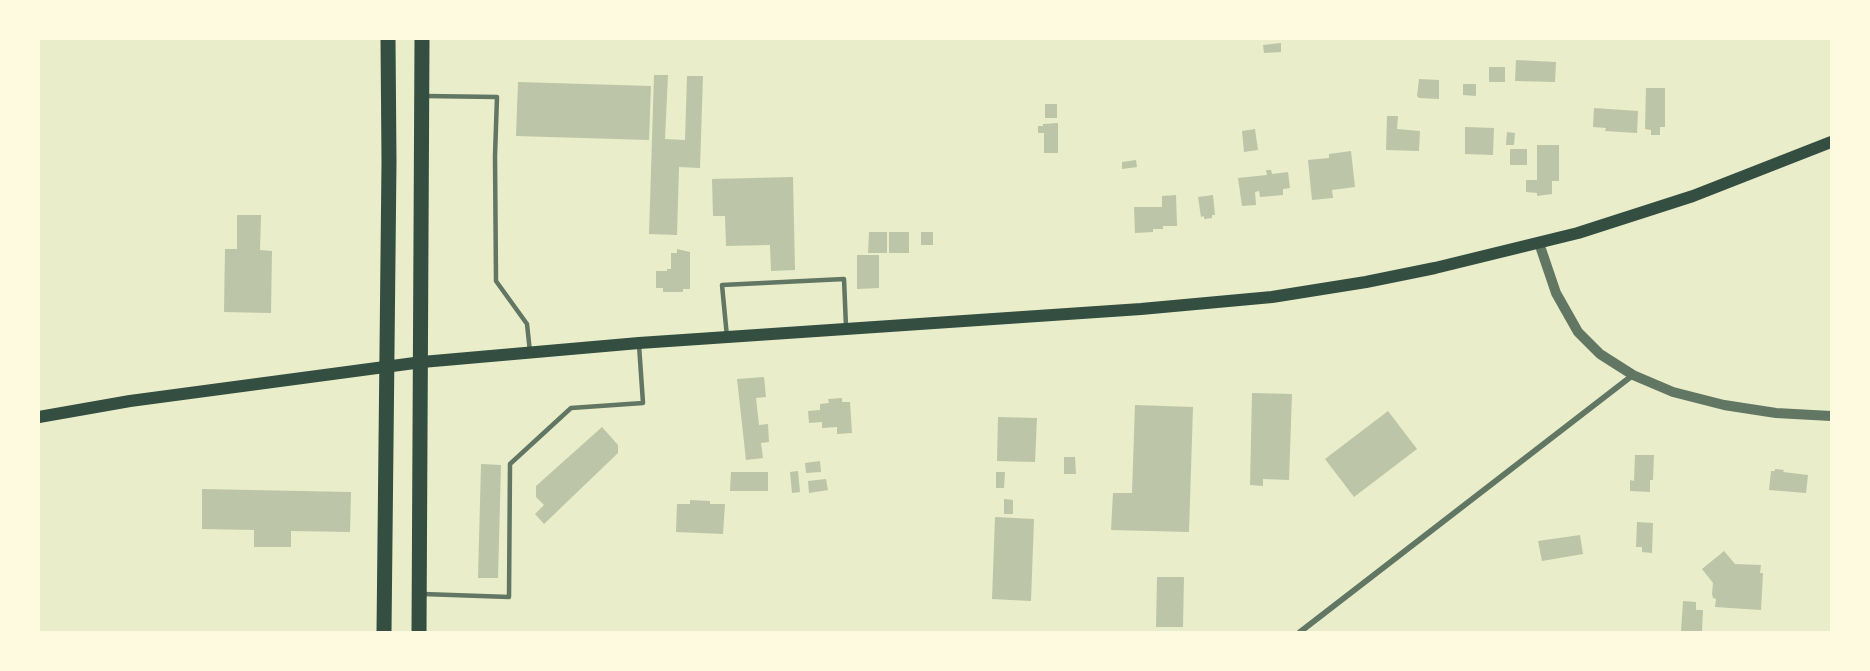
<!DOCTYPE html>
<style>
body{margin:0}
#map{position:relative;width:1870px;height:671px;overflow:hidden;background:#e9edc9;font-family:"Open Sans",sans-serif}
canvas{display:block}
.frame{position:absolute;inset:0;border:40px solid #fefae0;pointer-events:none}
</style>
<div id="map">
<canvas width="1870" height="671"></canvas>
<div class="frame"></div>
</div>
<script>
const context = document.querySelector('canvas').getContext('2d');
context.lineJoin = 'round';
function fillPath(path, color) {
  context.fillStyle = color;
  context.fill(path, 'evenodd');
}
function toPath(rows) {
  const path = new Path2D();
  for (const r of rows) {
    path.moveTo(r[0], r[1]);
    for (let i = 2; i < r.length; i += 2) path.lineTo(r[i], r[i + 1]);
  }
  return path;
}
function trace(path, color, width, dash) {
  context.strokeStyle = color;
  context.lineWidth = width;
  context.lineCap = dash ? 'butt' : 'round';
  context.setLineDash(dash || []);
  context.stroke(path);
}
const building = toPath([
 [1281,43,1281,52,1264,53,1263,45],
 [1516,60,1556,62,1555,82,1515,81],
 [1489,67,1505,67,1505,82,1489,82],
 [654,75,668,75,665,139,685,140,687,76,703,76,700,168,679,167,677,235,649,234],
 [1419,79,1439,80,1439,99,1419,98,1417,96],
 [518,82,651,86,649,140,516,136],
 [1463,84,1476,84,1476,96,1463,95],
 [1646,88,1665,88,1665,127,1660,127,1660,135,1651,135,1651,130,1645,129],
 [1045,104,1057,104,1057,118,1045,118],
 [1594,108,1638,111,1637,133,1605,131,1606,128,1593,127],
 [1387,116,1398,116,1397,129,1420,131,1419,151,1386,150],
 [1058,123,1058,153,1044,153,1044,133,1038,133,1038,126,1043,126,1043,124],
 [1465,127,1494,128,1493,155,1465,154],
 [1255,129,1258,150,1244,152,1242,131],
 [1507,132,1515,133,1514,145,1506,145],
 [1537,145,1559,145,1559,181,1552,181,1552,194,1537,196,1537,193,1526,192,1526,180,1537,180],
 [1510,149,1527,149,1527,165,1510,165],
 [1351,151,1355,187,1332,190,1333,198,1312,200,1308,160,1329,158,1329,154],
 [1136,160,1137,167,1122,169,1122,162],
 [1266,170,1271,170,1272,174,1288,172,1290,188,1283,189,1283,195,1260,197,1259,191,1255,192,1256,205,1242,206,1238,178,1267,175],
 [793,177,795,270,771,271,770,245,726,246,725,216,713,216,712,179],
 [1176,195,1177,226,1163,226,1163,229,1153,229,1153,232,1135,233,1134,207,1162,207,1162,196],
 [1213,195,1215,215,1212,215,1212,218,1204,219,1204,216,1201,217,1198,197],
 [237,215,261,215,260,250,272,251,271,313,224,312,225,249,237,249],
 [869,232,887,232,887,253,868,253],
 [889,232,909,232,909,253,889,253],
 [921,232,933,232,933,245,921,245],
 [677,249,690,252,690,289,683,289,683,292,663,292,663,288,656,288,656,271,667,271,667,269,671,269,671,253,677,253],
 [857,255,879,255,879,288,857,289],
 [764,377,766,397,756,398,759,425,768,424,769,442,761,443,763,458,746,460,737,379],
 [1252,393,1292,394,1289,480,1263,479,1263,486,1250,485],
 [842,398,842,402,850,402,852,433,837,434,837,427,822,428,822,422,809,423,808,411,820,410,820,404,829,403,828,399],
 [1135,405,1193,407,1189,532,1111,530,1113,493,1132,493],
 [1388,411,1417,449,1354,497,1325,459],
 [998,417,1037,418,1035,462,997,461],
 [602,427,618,445,618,453,544,524,535,514,544,505,536,497,536,486],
 [1635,455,1654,455,1653,480,1650,480,1650,492,1630,491,1630,480,1634,481],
 [1064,457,1075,457,1076,474,1064,474],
 [820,461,821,472,806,473,805,463],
 [481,464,501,465,498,578,478,578],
 [1775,469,1784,470,1783,472,1808,475,1806,493,1769,490,1771,471,1775,471],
 [798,471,800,492,792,493,790,472],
 [731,472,768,472,768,491,730,491],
 [996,472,1005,472,1004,488,996,488],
 [826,479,828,490,809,493,808,481],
 [202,489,351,492,350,532,291,531,291,547,254,547,254,530,202,529],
 [1004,499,1013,500,1013,514,1004,514],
 [690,500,710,501,710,504,725,504,723,534,676,532,677,504,690,504],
 [995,517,1034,519,1031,601,992,599],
 [1637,522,1653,523,1652,553,1642,552,1642,547,1636,547],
 [1580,535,1583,554,1542,561,1538,541],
 [1724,551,1735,564,1761,565,1760,573,1763,573,1761,610,1715,607,1716,599,1713,598,1712,594,1713,583,1702,569],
 [1157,577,1184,577,1183,627,1156,627],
 [1683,601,1696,602,1696,610,1703,610,1702,632,1681,632]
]);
const service = toPath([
 [425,96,497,97,495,156,496,281,527,324,530,352],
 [727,337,722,285,844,279,846,327],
 [423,594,509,597,510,464,571,408,643,403,639,345]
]);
const minor = toPath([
 [1300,632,1633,375]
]);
const tertiary = toPath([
 [1539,243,1556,293,1578,332,1600,354,1633,375,1673,392,1724,405,1776,413,1831,416]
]);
const secondary = toPath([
 [39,417,130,401,422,362,639,343,1141,309,1272,297,1366,282,1435,268,1578,233,1693,196,1831,142]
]);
const trunk = toPath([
 [384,632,389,162,388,39],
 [419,632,422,39]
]);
fillPath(building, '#bcc5a7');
trace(service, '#617663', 4.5);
trace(minor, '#617663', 6);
trace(tertiary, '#617663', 10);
trace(secondary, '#344e41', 12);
trace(trunk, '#344e41', 15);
</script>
